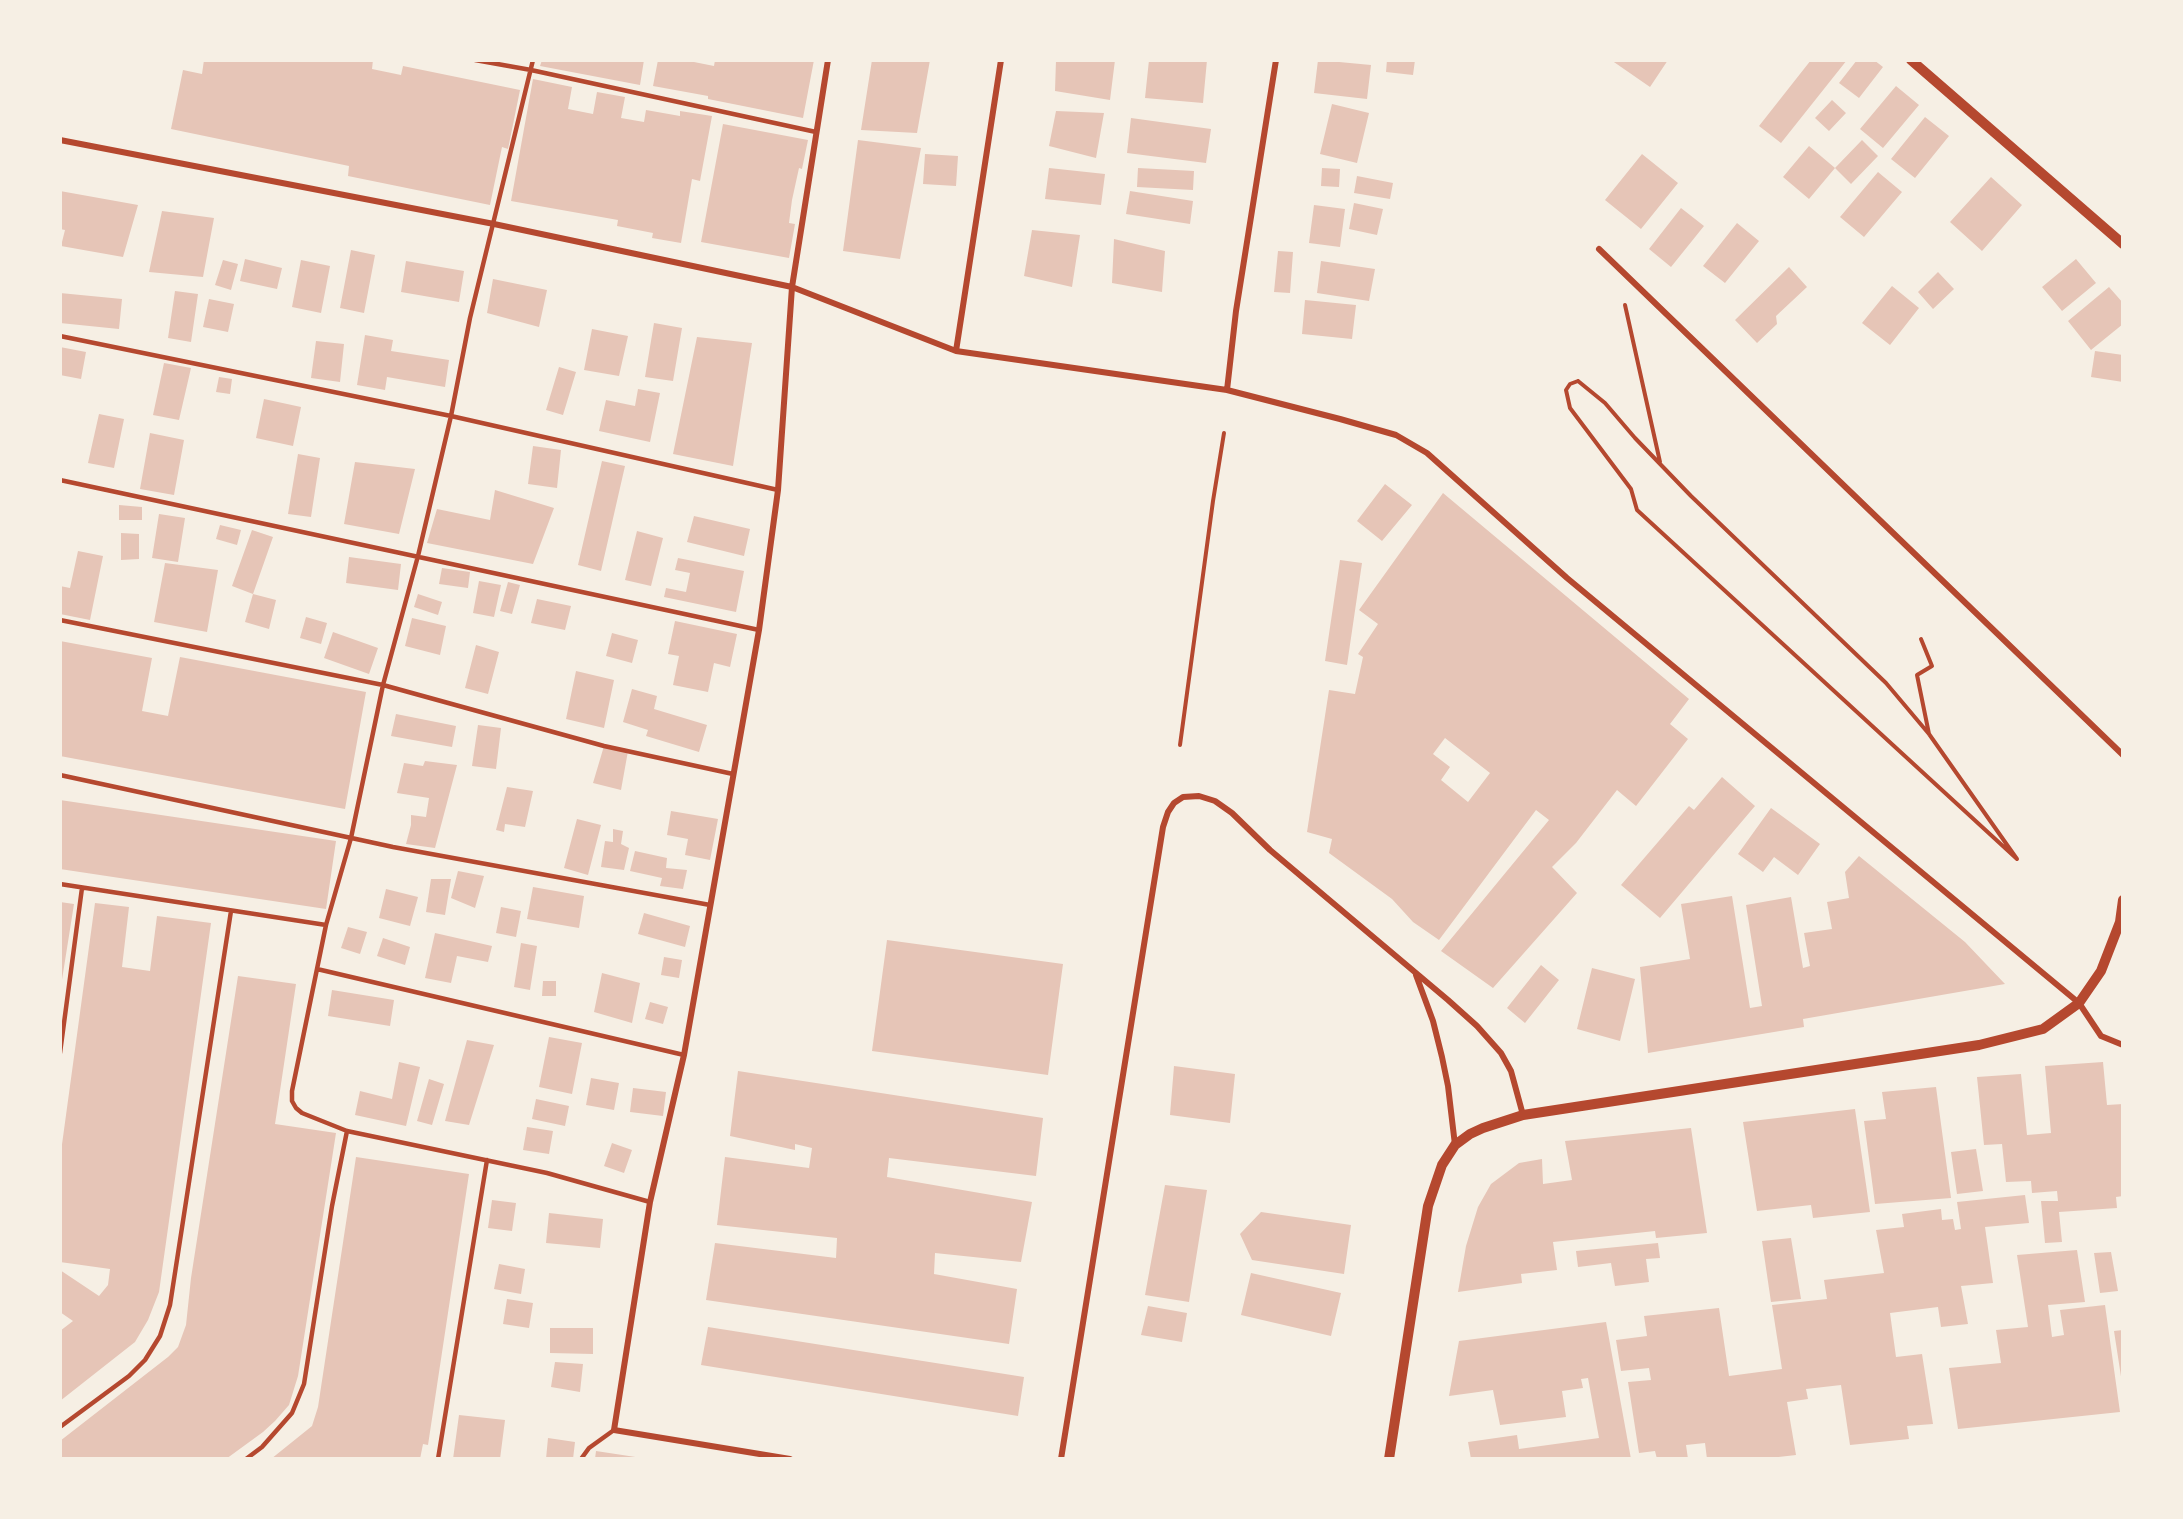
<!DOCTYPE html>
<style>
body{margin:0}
#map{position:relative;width:2183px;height:1519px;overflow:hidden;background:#f6efe4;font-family:"Titillium Web",sans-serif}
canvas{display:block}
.frame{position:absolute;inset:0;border:62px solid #f6efe4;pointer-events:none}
</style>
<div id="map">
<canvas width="2183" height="1519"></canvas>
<div class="frame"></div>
</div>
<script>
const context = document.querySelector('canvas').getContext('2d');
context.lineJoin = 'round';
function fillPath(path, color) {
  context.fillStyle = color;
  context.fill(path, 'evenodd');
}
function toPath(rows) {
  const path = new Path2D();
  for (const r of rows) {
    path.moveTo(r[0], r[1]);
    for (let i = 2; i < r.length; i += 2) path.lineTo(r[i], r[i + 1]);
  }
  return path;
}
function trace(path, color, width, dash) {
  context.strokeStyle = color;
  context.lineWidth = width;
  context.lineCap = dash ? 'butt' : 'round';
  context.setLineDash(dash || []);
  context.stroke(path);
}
const building = toPath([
 [204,60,373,60,372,69,401,75,403,66,520,90,508,149,502,147,490,205,348,176,349,166,171,129,183,70,202,74],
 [542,60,644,60,640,85,540,66],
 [658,60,684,60,714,66,715,60,814,60,803,118,708,99,708,96,653,86],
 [872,60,930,60,917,133,861,130],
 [1056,60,1115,60,1110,100,1055,91],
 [1149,60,1207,60,1203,103,1145,98],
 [1318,60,1371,65,1367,99,1314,93],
 [1387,60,1415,60,1413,75,1386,72],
 [1611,60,1668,60,1650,87],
 [1811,60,1847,60,1781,143,1759,126],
 [1857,60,1874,60,1883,67,1859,98,1839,83],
 [533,79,572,87,568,109,593,114,597,92,625,97,621,118,644,122,646,110,680,116,680,111,712,116,700,181,692,179,681,243,652,238,653,233,617,226,618,220,511,201],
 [1896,86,1919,105,1883,148,1860,129],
 [1832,100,1846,113,1829,131,1815,118],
 [1332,104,1369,113,1357,163,1320,154],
 [1056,111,1104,113,1096,158,1049,146],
 [1925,117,1949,136,1915,178,1891,159],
 [1131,118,1211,129,1206,163,1127,153],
 [723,124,808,140,802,169,799,168,792,200,789,223,795,224,789,258,701,242],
 [858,140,921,148,900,259,843,251],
 [1862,140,1878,156,1851,184,1835,168,1809,199,1783,177,1809,146,1835,168],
 [925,154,958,156,956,186,923,184],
 [1642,154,1678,183,1641,229,1605,200],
 [1049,168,1105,174,1101,205,1045,199],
 [1138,168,1194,171,1193,190,1137,187],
 [1322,168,1340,169,1339,187,1321,186],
 [1878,172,1902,192,1864,237,1840,217],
 [1357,176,1393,183,1390,199,1354,193],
 [1991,177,2022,205,1982,251,1950,222],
 [60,191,138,205,123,257,61,246,65,230,60,229],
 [1130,191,1193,201,1190,224,1126,214],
 [1354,203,1383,209,1377,235,1349,229],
 [1314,205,1345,209,1340,247,1309,243],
 [1681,208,1704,226,1671,267,1649,249],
 [162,211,214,218,203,277,149,272],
 [1737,223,1759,241,1725,283,1703,266],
 [1032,230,1080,235,1072,287,1024,276],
 [1114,239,1165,251,1162,292,1112,283],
 [351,250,375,255,364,313,340,308],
 [1278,251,1293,252,1290,293,1274,292],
 [245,259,282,268,277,289,240,281],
 [2076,259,2096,283,2062,311,2042,287],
 [223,260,238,264,231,290,215,285],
 [301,260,330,266,321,313,292,307],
 [406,261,464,271,459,302,401,292],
 [1321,261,1375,269,1369,301,1317,293],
 [1789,267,1807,287,1776,316,1777,324,1757,343,1735,320],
 [1938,272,1954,289,1933,309,1918,292],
 [493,279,547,290,539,327,487,313],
 [1892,286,1919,308,1890,345,1862,323],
 [2109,287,2123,303,2123,324,2091,350,2068,321],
 [175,291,198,294,191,342,168,338],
 [60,293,122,299,119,329,60,323],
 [209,299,234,304,228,332,203,327],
 [1305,300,1356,305,1352,339,1302,334],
 [654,323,682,328,673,381,645,377],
 [592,329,628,336,619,376,584,370],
 [365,335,393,340,391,351,449,360,445,387,387,377,385,390,357,385],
 [697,337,752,343,733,466,673,454],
 [316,341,344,344,340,382,311,378],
 [60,347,86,352,81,379,60,375],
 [2095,351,2123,355,2123,382,2091,377],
 [164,363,191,368,179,420,153,415],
 [559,367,576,372,563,415,546,410],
 [219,377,232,379,230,394,216,392],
 [638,389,660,393,650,442,599,431,606,400,635,406],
 [264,399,301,407,293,446,256,438],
 [99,414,124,419,114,468,88,463],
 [150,433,184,440,174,495,140,489],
 [533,446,561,450,557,488,528,484],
 [298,454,320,458,311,517,288,514],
 [602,461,625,466,601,571,578,565],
 [355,462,415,469,399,534,344,524],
 [1385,484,1412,505,1382,541,1357,521],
 [495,490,554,508,533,564,427,543,437,509,490,520],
 [1443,493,1689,699,1670,724,1688,739,1636,806,1617,790,1576,843,1552,867,1577,893,1493,988,1441,951,1549,820,1536,810,1439,940,1413,922,1392,899,1329,853,1332,839,1307,832,1329,690,1355,694,1363,657,1358,654,1378,624,1359,610],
 [1445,738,1490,773,1468,802,1441,780,1450,767,1433,754],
 [119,505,142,507,142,520,119,520],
 [159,514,185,518,178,562,152,558],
 [694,516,750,529,744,556,687,542],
 [220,525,241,530,237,545,216,539],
 [252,530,273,537,253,594,232,586],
 [637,531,663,538,651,586,625,580],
 [121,533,139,534,139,559,121,560],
 [78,551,103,556,90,620,60,614,60,586,70,588],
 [349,557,401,564,398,590,346,583],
 [678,558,744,571,736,612,664,597,666,588,686,592,690,573,675,570],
 [1340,560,1362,563,1347,665,1325,661],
 [165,563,218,570,207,632,154,622],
 [442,568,470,572,468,588,439,584],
 [479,581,501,585,494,617,473,613],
 [508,582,520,585,512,614,500,611],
 [253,594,276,600,269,629,245,622],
 [418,594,442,602,438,615,414,607],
 [537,599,571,606,565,630,531,623],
 [306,617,327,623,321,644,300,638],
 [412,618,446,626,440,655,405,646],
 [675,621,737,634,730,667,714,663,708,692,673,685,679,656,668,654],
 [333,632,378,648,369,674,324,658],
 [612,633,638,640,632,663,606,656],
 [60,641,152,658,142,711,168,716,180,657,366,692,345,809,60,756],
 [476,645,499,652,488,694,465,688],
 [576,671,614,680,604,728,566,719],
 [632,689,657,696,654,709,707,725,699,752,646,736,648,730,623,722],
 [396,714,456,726,452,747,391,736],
 [478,725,501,728,496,769,472,766],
 [604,746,628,751,621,790,593,783],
 [425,761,457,765,435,848,406,844,411,825,411,815,426,817,429,798,397,793,404,763,423,766],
 [1722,777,1755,806,1660,918,1621,885,1689,806,1694,810],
 [507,787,533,791,525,827,505,824,504,832,496,830],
 [60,800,336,841,326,909,60,869],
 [1771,808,1820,844,1798,875,1774,857,1763,872,1738,854],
 [671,811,718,819,710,860,685,855,688,839,667,835],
 [577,819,601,825,588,875,564,868],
 [613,829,623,831,621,844,629,848,624,870,601,867,605,841,613,842],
 [635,851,667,858,666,868,687,870,683,889,660,886,662,878,630,871],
 [1859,856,1965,942,2005,984,1803,1019,1804,1027,1648,1053,1640,967,1690,959,1681,904,1732,896,1750,1008,1762,1006,1746,905,1791,897,1803,968,1810,966,1804,933,1832,929,1827,902,1849,898,1845,872],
 [458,871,484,876,475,908,451,898],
 [431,879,451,879,445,915,426,912],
 [533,887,584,896,579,928,527,919],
 [386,889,418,897,410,926,379,918],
 [60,902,74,904,61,986,60,986],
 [95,903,129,907,122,967,150,971,157,916,211,923,159,1292,148,1320,135,1342,60,1401,60,1331,73,1321,60,1312,60,1270,99,1296,108,1285,110,1269,60,1262,60,1159],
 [501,907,521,911,516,937,496,933],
 [644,913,690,926,685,947,638,934],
 [348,927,367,932,360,954,341,948],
 [435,933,492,946,488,962,457,956,451,983,425,978],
 [383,938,410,947,405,965,377,956],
 [887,940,1063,964,1048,1075,872,1051],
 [521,943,537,946,530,990,514,987],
 [664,957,682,960,679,978,661,975],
 [1541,965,1559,980,1525,1023,1507,1008],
 [1592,968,1635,979,1620,1041,1577,1029],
 [602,973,640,983,632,1023,594,1012],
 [238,976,296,984,275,1124,336,1133,298,1376,289,1405,275,1421,263,1432,226,1459,60,1459,60,1441,168,1357,178,1347,186,1325,191,1278],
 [543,981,556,981,556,996,542,996],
 [332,990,394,1000,390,1026,328,1016],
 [650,1002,668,1007,663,1024,645,1019],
 [549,1037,582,1043,572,1094,539,1087],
 [467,1040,494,1045,469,1125,445,1121],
 [399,1062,420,1067,406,1126,355,1115,360,1091,392,1099],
 [2103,1062,2107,1105,2123,1104,2123,1196,2116,1197,2117,1208,2059,1212,2062,1242,2045,1243,2041,1201,2058,1201,2057,1191,2032,1193,2031,1181,2006,1182,2002,1144,1984,1145,1977,1077,2021,1074,2027,1135,2051,1133,2045,1066],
 [1174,1066,1235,1074,1230,1123,1170,1115],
 [738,1071,1043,1118,1036,1176,889,1158,887,1177,1032,1202,1021,1262,935,1253,934,1274,1017,1289,1009,1344,706,1300,715,1243,836,1258,837,1238,717,1225,725,1157,809,1168,812,1148,795,1144,795,1150,730,1136],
 [591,1078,619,1083,614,1110,586,1105],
 [429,1079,444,1084,432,1125,417,1121],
 [1936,1087,1951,1198,1875,1204,1864,1121,1886,1119,1882,1092],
 [633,1088,666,1092,663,1116,630,1112],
 [536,1099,569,1106,565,1126,532,1119],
 [1855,1109,1870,1212,1813,1218,1811,1205,1757,1211,1743,1122],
 [527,1127,553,1131,549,1154,523,1150],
 [1691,1128,1707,1233,1656,1238,1655,1231,1553,1242,1557,1270,1521,1274,1522,1283,1458,1292,1466,1246,1478,1207,1491,1184,1519,1163,1542,1159,1543,1184,1572,1180,1565,1141],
 [612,1143,632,1150,624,1173,604,1166],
 [1976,1149,1983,1191,1957,1194,1951,1152],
 [356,1157,469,1174,428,1445,423,1444,420,1459,271,1459,312,1426,318,1407],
 [1165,1185,1207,1190,1189,1302,1145,1295],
 [2025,1195,2029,1223,1985,1227,1993,1283,1961,1286,1968,1324,1941,1327,1938,1307,1890,1313,1896,1357,1922,1354,1933,1424,1907,1426,1909,1439,1850,1445,1841,1385,1806,1389,1808,1399,1787,1402,1796,1455,1761,1459,1707,1459,1705,1443,1686,1445,1688,1459,1657,1459,1655,1451,1639,1453,1628,1382,1651,1380,1649,1368,1621,1371,1616,1340,1647,1336,1644,1316,1719,1308,1729,1376,1782,1369,1772,1305,1827,1299,1824,1280,1884,1273,1876,1230,1904,1227,1902,1214,1941,1209,1942,1220,1953,1219,1955,1230,1961,1229,1957,1202],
 [492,1200,516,1203,512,1231,488,1228],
 [1261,1212,1351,1225,1344,1274,1252,1260,1240,1234],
 [549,1213,603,1219,600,1248,546,1243],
 [1791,1238,1801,1299,1771,1302,1762,1241],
 [1658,1243,1660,1258,1646,1259,1649,1282,1615,1286,1611,1263,1578,1267,1576,1251],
 [2077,1250,2085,1302,2048,1305,2052,1337,2064,1335,2060,1310,2105,1305,2120,1412,1958,1429,1949,1368,2001,1363,1996,1330,2028,1327,2017,1255],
 [2111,1252,2118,1291,2100,1293,2094,1253],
 [499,1264,525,1269,521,1294,494,1289],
 [1251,1273,1341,1293,1331,1336,1241,1315],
 [507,1299,533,1303,529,1328,503,1324],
 [1148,1306,1187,1313,1182,1342,1141,1335],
 [1606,1322,1631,1459,1471,1459,1468,1442,1517,1435,1519,1449,1599,1438,1588,1378,1581,1379,1583,1388,1562,1391,1566,1417,1500,1425,1493,1390,1449,1396,1459,1341],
 [708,1327,1024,1377,1018,1416,701,1365],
 [550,1328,593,1328,593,1354,550,1353],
 [2123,1330,2123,1383,2122,1383,2114,1331],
 [555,1362,583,1364,580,1392,551,1387],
 [459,1415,505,1420,500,1459,453,1459],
 [548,1438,575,1442,573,1459,546,1459],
 [596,1451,642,1458,642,1459,595,1459]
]);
const path = toPath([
 [1625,305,1660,462],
 [1578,381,1605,403,1635,438,1691,496,1886,683,1929,734,2017,859,1637,510,1631,489,1570,408,1566,390,1570,384,1578,381],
 [1921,639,1932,666,1917,675,1929,734],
 [1180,745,1213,501,1224,433]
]);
const service = toPath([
 [475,60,531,70,816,132],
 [533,60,470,318,451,416,418,556,383,685,351,838,326,925,292,1091,292,1101,296,1108,302,1113,347,1131,547,1173,650,1202],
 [60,336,451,416,778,490],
 [60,480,759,630],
 [60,620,383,685,604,746,733,774],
 [60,775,393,847,710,905],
 [60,884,326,925],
 [317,969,684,1055],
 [60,1053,82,888],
 [60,1427,129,1376,145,1360,160,1336,170,1305,231,911],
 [246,1459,262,1447,292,1413,304,1384,332,1206,347,1131],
 [438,1459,487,1160],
 [581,1459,589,1448,614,1430]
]);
const minor = toPath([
 [60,140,494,224,792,287,956,351,1227,390,1340,419,1396,435,1427,453,1567,578,2079,1003,2101,1036,2123,1045],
 [1599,249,2123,755],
 [956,351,1001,60],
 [1227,390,1236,311,1276,60],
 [1416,975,1433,1021,1442,1057,1448,1086,1455,1145],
 [790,1459,614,1430,650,1202,684,1055,759,630,778,490,792,287,828,60],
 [1061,1459,1163,827,1168,812,1174,803,1183,797,1199,796,1215,801,1232,813,1270,850,1448,1000,1477,1026,1501,1053,1511,1071,1523,1115]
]);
const tertiary = toPath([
 [1911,60,2123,244],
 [1389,1459,1428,1206,1442,1165,1455,1145,1470,1134,1483,1128,1523,1115,1979,1045,2043,1029,2079,1003,2101,971,2120,922,2123,900]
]);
fillPath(building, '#e6c5b7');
trace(path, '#b5482f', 4);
trace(service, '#b5482f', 4.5);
trace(minor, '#b5482f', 6);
trace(tertiary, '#b5482f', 10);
</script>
